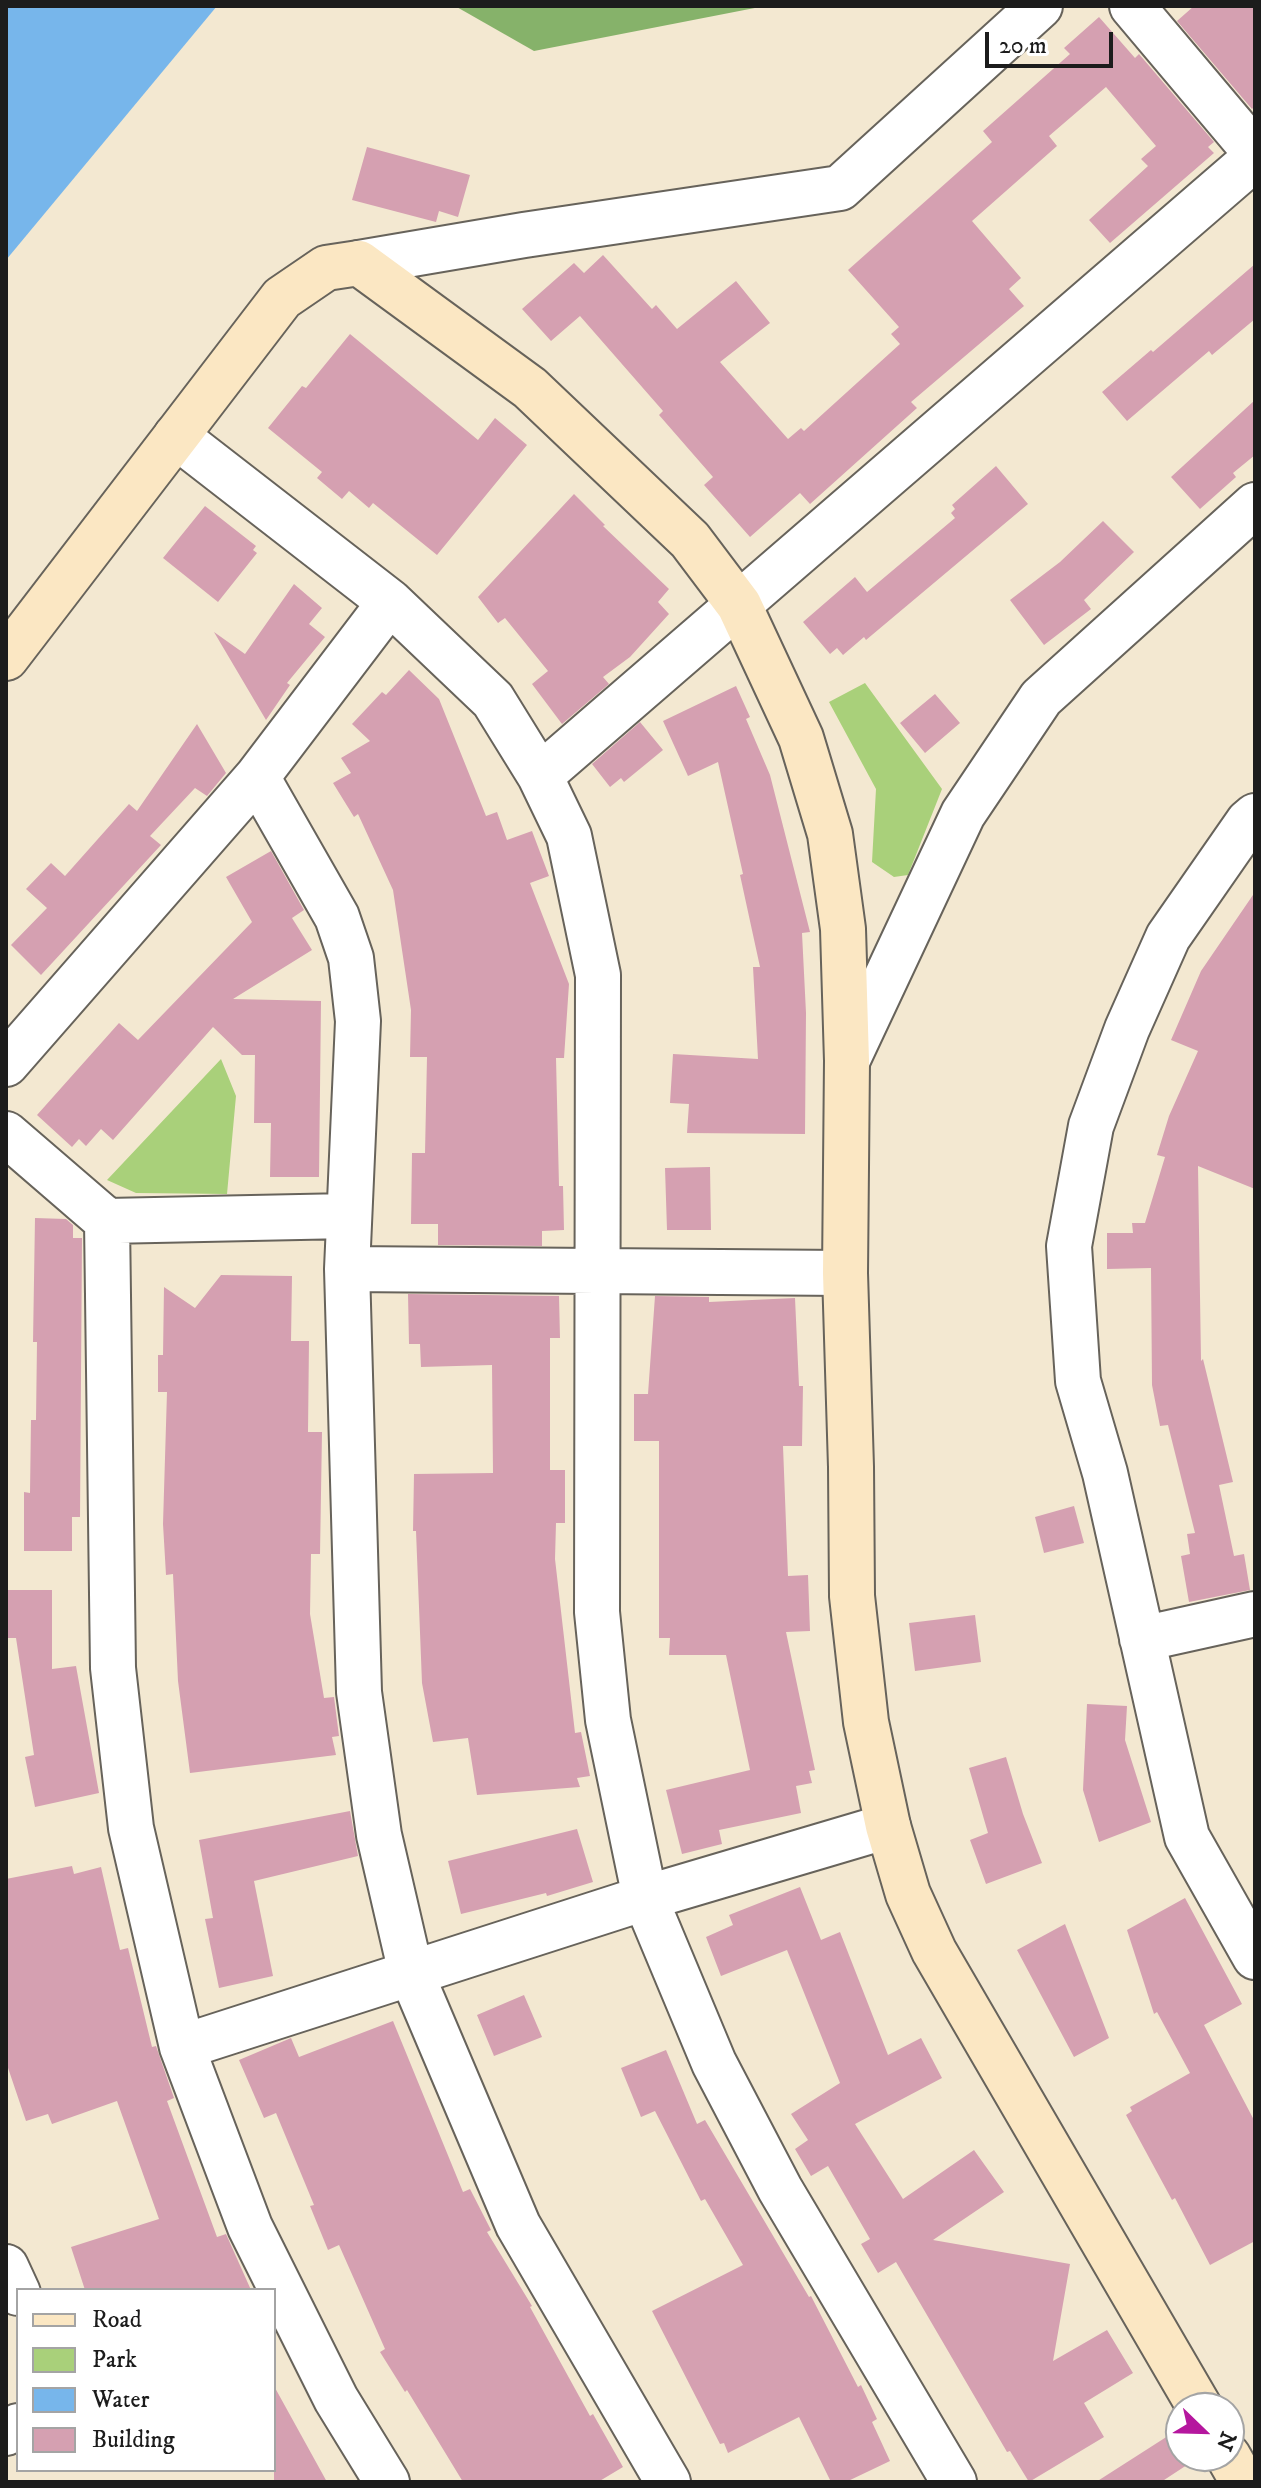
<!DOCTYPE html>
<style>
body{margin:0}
#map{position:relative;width:1261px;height:2488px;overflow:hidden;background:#f3e8d1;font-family:"IM FELL DW Pica",serif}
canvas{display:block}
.frame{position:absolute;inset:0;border:8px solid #1c1c1c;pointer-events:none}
.legend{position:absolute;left:16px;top:2288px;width:260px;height:184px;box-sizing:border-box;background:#fff;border:2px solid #a4a4a4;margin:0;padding:10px 14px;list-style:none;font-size:24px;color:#1c1c1c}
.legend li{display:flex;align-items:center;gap:16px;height:40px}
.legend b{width:40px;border:2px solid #a4a4a4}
.north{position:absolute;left:1165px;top:2392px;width:80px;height:80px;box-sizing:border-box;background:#fff;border:2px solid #a4a4a4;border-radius:50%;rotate:113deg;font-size:22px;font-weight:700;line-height:32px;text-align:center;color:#1c1c1c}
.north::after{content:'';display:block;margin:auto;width:28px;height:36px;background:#b5179e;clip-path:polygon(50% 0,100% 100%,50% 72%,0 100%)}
.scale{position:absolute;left:985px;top:32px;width:128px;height:36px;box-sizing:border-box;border:4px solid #1c1c1c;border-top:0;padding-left:10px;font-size:24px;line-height:28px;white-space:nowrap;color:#1c1c1c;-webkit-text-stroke:6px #fff;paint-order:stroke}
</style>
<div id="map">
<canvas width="1261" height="2488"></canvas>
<div class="frame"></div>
<ul class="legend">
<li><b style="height:10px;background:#fbe7c3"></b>Road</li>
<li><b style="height:22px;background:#a9d07a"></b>Park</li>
<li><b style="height:22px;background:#77b6eb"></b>Water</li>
<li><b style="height:22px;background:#d5a0b1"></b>Building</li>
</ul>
<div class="north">N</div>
<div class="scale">20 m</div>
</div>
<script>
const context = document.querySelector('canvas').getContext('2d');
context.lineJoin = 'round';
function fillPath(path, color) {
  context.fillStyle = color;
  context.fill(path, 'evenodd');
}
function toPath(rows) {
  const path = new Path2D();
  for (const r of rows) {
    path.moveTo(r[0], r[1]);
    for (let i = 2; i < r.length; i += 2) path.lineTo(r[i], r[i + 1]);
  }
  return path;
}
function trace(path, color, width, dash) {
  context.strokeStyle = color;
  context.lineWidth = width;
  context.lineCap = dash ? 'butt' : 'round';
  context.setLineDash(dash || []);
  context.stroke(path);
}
const green = toPath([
 [865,683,942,789,908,875,894,877,872,862,876,789,829,702],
 [221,1059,236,1096,227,1194,136,1193,107,1180]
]);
const forest = toPath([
 [455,6,765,6,534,51]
]);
const water = toPath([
 [6,6,217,6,6,260]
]);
const building = toPath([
 [1194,6,1255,6,1255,106,1252,109,1177,21],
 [1099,17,1135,58,1139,54,1214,142,1208,147,1214,153,1110,243,1089,220,1148,166,1141,159,1156,146,1106,87,1049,136,1057,146,972,221,1021,278,1009,289,1024,306,911,402,917,408,810,504,800,493,750,537,704,485,713,477,659,415,663,411,580,316,551,341,522,309,574,263,584,273,603,255,652,309,656,305,677,329,736,281,770,323,720,362,788,439,801,428,804,431,900,344,891,334,899,327,848,270,992,142,983,131,1070,54,1064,48],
 [367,147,470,175,458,217,439,211,436,222,352,200],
 [1255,264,1255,319,1212,355,1209,351,1127,421,1102,392,1151,350,1153,352],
 [350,334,478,440,495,418,527,445,437,555,373,503,369,508,349,491,342,499,317,478,322,472,268,428,302,386,306,388],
 [1255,400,1255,455,1233,473,1236,477,1200,509,1171,477],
 [996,466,1028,504,866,640,864,637,843,655,837,648,830,654,803,622,855,577,867,592,955,518,951,513,955,509,952,505],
 [574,494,605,525,603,526,669,589,658,602,669,614,630,657,603,677,609,684,562,724,532,684,548,671,505,618,498,623,478,597],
 [205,506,256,546,253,550,257,553,218,602,163,558],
 [1103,521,1134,552,1084,600,1091,609,1044,645,1010,600,1060,562],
 [294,584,322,608,309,624,325,637,287,683,290,685,266,720,214,632,245,654],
 [409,670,439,699,486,816,497,812,507,840,532,831,549,876,530,883,569,984,564,1058,556,1058,559,1186,563,1186,564,1230,542,1231,542,1246,438,1245,438,1224,411,1224,412,1153,425,1153,427,1057,410,1057,411,1010,393,890,358,814,354,817,333,783,351,773,341,758,370,741,352,724,382,692,386,695],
 [736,686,750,717,746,719,770,775,810,932,802,933,806,1013,805,1134,687,1133,689,1104,670,1103,673,1054,758,1059,753,967,760,967,740,875,743,874,718,762,688,776,663,721],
 [935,694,960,723,925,753,900,723],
 [640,722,663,750,624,782,621,778,610,787,592,764],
 [197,724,226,773,207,796,195,788,150,836,161,845,41,975,11,945,47,908,26,889,51,863,65,876,129,804,137,811],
 [271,851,304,910,292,918,312,950,233,999,321,1001,319,1177,270,1177,271,1123,254,1123,255,1055,242,1055,213,1027,113,1140,101,1129,86,1146,79,1139,72,1147,37,1115,119,1023,138,1040,252,922,226,877],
 [1255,892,1255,1189,1198,1166,1201,1361,1203,1359,1233,1482,1219,1485,1234,1556,1244,1554,1250,1590,1189,1602,1181,1556,1190,1554,1187,1534,1195,1533,1168,1425,1160,1426,1152,1385,1151,1268,1107,1269,1107,1233,1133,1233,1132,1223,1145,1223,1165,1157,1157,1155,1169,1116,1198,1051,1171,1040,1201,971],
 [710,1167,711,1230,667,1230,665,1168],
 [35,1218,66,1219,73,1225,73,1238,82,1238,80,1517,72,1517,72,1551,24,1551,24,1492,30,1493,31,1420,36,1420,37,1342,33,1342],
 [221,1275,292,1276,291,1341,309,1341,308,1432,322,1432,320,1554,311,1554,310,1614,324,1698,334,1697,339,1736,332,1737,336,1755,190,1773,178,1681,173,1574,166,1575,163,1524,167,1392,158,1392,158,1355,163,1355,164,1287,195,1308],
 [408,1294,559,1296,560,1338,550,1338,550,1470,565,1470,565,1523,556,1523,555,1559,575,1733,581,1732,590,1776,577,1778,580,1787,477,1795,468,1738,433,1742,422,1683,416,1531,413,1531,414,1474,493,1473,492,1365,421,1367,420,1344,409,1344],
 [655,1296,709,1297,709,1302,795,1298,799,1386,803,1386,802,1446,783,1446,788,1576,808,1575,810,1631,786,1632,815,1770,809,1771,812,1783,796,1786,801,1813,719,1830,722,1844,682,1854,666,1790,750,1770,726,1655,669,1655,670,1638,659,1638,659,1441,634,1441,634,1394,648,1394],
 [1074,1506,1084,1543,1044,1553,1035,1517],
 [6,1590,52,1590,52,1669,76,1666,99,1793,35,1807,25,1757,34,1755,16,1638,6,1638],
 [975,1615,981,1662,915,1671,909,1623],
 [1087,1704,1127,1706,1125,1740,1151,1822,1099,1842,1083,1790],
 [1006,1757,1023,1814,1042,1863,986,1884,970,1840,988,1833,969,1768],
 [350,1811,358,1856,254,1881,273,1976,219,1988,205,1919,213,1918,199,1840],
 [577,1829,593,1882,547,1896,546,1893,461,1914,448,1861],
 [72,1866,74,1874,101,1867,120,1950,128,1948,152,2047,156,2046,174,2098,167,2101,217,2237,226,2234,251,2290,85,2290,71,2247,159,2219,117,2101,52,2124,48,2114,26,2121,6,2062,6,1879],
 [800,1887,821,1940,840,1932,888,2055,921,2038,942,2078,855,2124,903,2199,974,2150,1004,2192,933,2240,1070,2264,1053,2361,1107,2330,1133,2373,1084,2403,1104,2437,1029,2482,1010,2451,1007,2452,896,2262,878,2273,861,2244,870,2239,828,2166,811,2176,795,2149,808,2140,791,2114,840,2083,787,1950,721,1976,706,1937,733,1925,729,1915],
 [1185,1898,1242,2004,1204,2025,1255,2122,1255,2241,1210,2265,1175,2198,1172,2200,1126,2115,1132,2111,1130,2107,1190,2073,1157,2012,1154,2014,1127,1930],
 [1065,1924,1109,2038,1074,2057,1017,1950],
 [524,1995,542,2037,494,2056,477,2015],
 [393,2021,463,2192,470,2189,491,2230,487,2232,532,2306,530,2307,590,2416,593,2414,623,2467,598,2482,463,2482,407,2390,405,2392,380,2352,385,2349,339,2245,328,2250,310,2206,314,2205,276,2113,264,2118,239,2060,291,2038,299,2057],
 [666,2050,697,2124,705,2120,809,2297,811,2296,858,2387,861,2385,877,2419,872,2422,890,2461,846,2482,831,2482,799,2417,728,2453,724,2443,720,2444,652,2311,743,2265,705,2199,701,2201,655,2111,641,2117,621,2068],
 [274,2386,327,2482,274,2482],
 [1171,2434,1181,2449,1181,2456,1185,2456,1190,2463,1161,2482,1096,2482]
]);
const street = toPath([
 [1132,6,1255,152],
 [359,263,524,235,840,188,1040,6],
 [176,436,390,602],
 [540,776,1255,158],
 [257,777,337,917,351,958,358,1021,347,1269,359,1692,379,1835,411,1973,518,2225,668,2482],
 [1255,816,1248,822,1168,937,1127,1029,1091,1126,1069,1246,1078,1381,1105,1473,1187,1837,1255,1957],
 [847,1061,963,814,1041,698,1255,505],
 [6,1064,257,777,390,602,493,700,540,776,569,836,598,975,597,1612,608,1720,645,1898,714,2063,780,2189,954,2482],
 [6,1134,107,1221,113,1668,131,1828,182,2047,250,2227,336,2399,387,2482],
 [107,1221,348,1216],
 [347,1269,845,1273],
 [1142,1639,1255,1614],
 [182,2047,645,1898,888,1826],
 [6,2267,18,2293],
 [6,2433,18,2426]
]);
const secondary = toPath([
 [6,658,282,298,326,268,359,263,530,388,690,540,739,605,801,738,830,834,843,929,847,1061,845,1273,851,1467,852,1596,866,1722,888,1826,908,1894,934,1951,1200,2408],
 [1228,2456,1243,2482]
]);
fillPath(green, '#a9d07a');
fillPath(forest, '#86b26a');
fillPath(water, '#77b6eb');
fillPath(building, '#d5a0b1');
trace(street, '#67635b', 48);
trace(secondary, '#67635b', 48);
trace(street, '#fff', 44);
trace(secondary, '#fbe7c3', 44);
</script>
